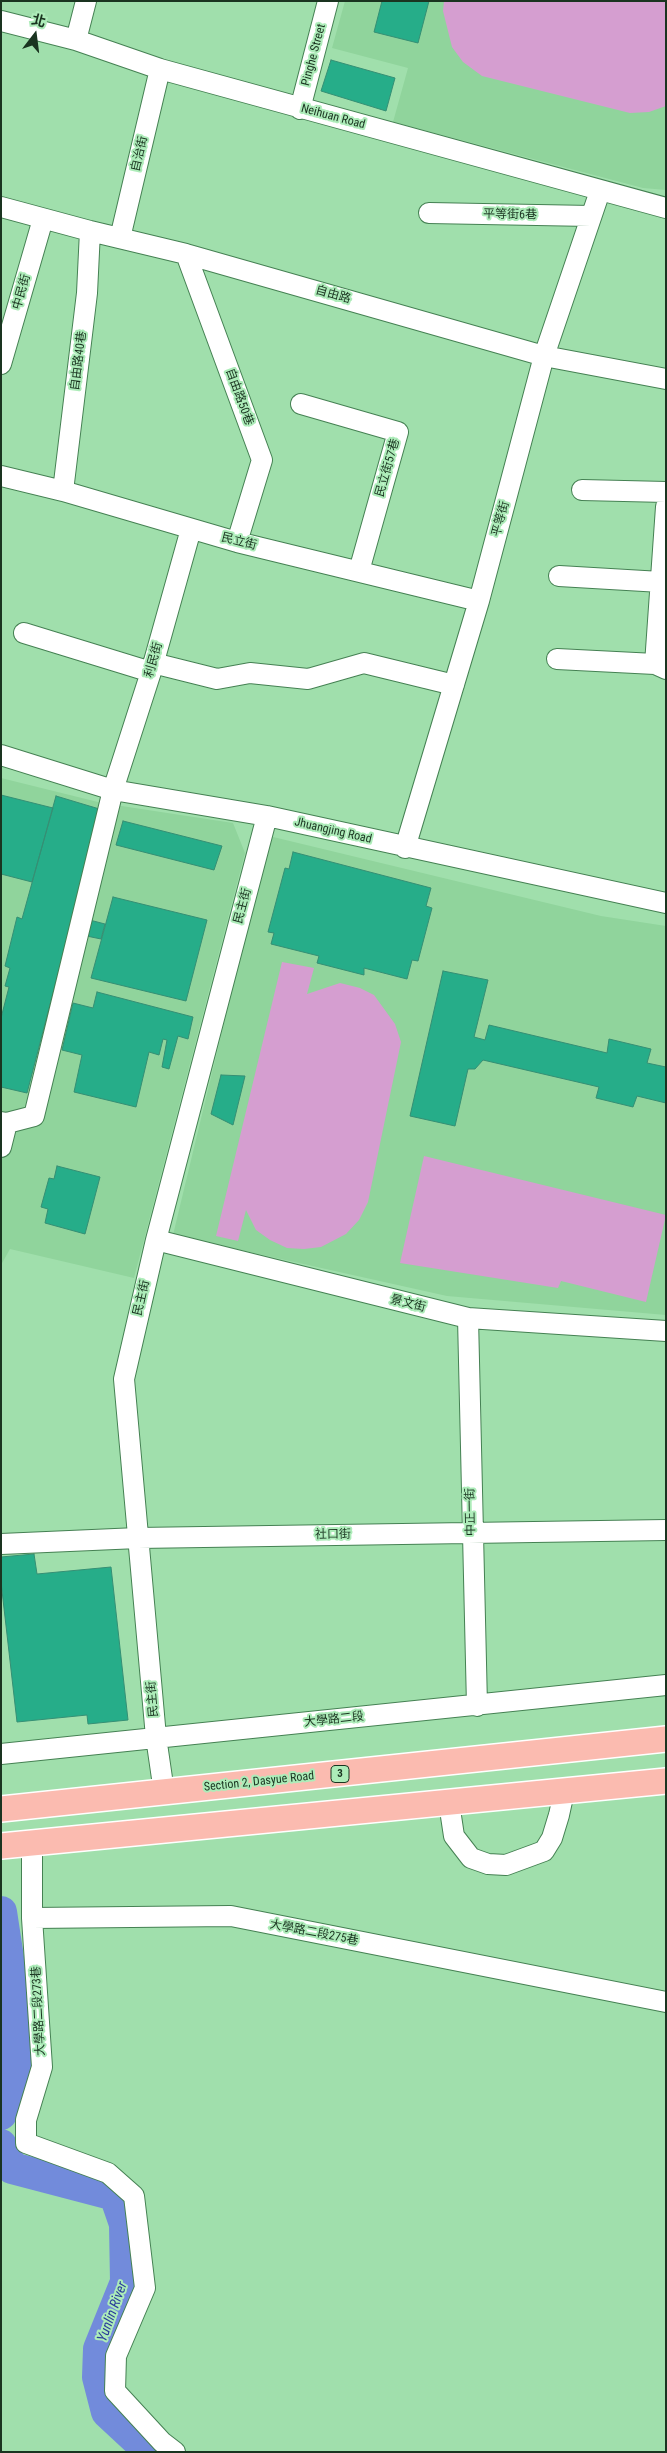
<!DOCTYPE html>
<meta charset="utf-8">
<style>
body{margin:0}
#map{position:relative;width:667px;height:2453px;overflow:hidden;background:#a0dfac;font-family:"Roboto Condensed","Noto Sans TC",sans-serif}
canvas{display:block}
.frame{position:absolute;inset:0;border:2px solid #1a3420;pointer-events:none}
.north{position:absolute;left:10px;top:10px;width:50px;height:50px;-webkit-text-stroke:4px #adecb9;paint-order:stroke;rotate:15deg;font-size:14px;font-weight:700;line-height:20px;text-align:center;color:#1a3420}
.north::after{content:'';display:block;margin:auto;width:18px;height:22px;background:#1a3420;clip-path:polygon(50% 0,100% 100%,50% 72%,0 100%)}
</style>
<div id="map">
<canvas width="667" height="2453"></canvas>
<div class="frame"></div>
<div class="north">北</div>
</div>
<script>
const context = document.querySelector('canvas').getContext('2d');
context.lineJoin = 'round';
function fillPath(path, color) {
  context.fillStyle = color;
  context.fill(path, 'evenodd');
}
function toPath(rows) {
  const path = new Path2D();
  for (const r of rows) {
    path.moveTo(r[0], r[1]);
    for (let i = 2; i < r.length; i += 2) path.lineTo(r[i], r[i + 1]);
  }
  return path;
}
function trace(path, color, width, dash) {
  context.strokeStyle = color;
  context.lineWidth = width;
  context.lineCap = dash ? 'butt' : 'round';
  context.setLineDash(dash || []);
  context.stroke(path);
}
function label(font, color, halo, rows, align = 'center') {
  context.font = font + ' "Roboto Condensed","Noto Sans TC",sans-serif';
  context.lineWidth = 4;
  context.setLineDash([]);
  context.textBaseline = 'middle';
  context.strokeStyle = halo;
  context.fillStyle = color;
  for (const [text, x, y, turn = 0] of rows) {
    context.save();
    context.translate(x, y);
    context.rotate((+turn || 0) * Math.PI / 180);
    context.textAlign = isNaN(turn) ? turn : align;
    if (halo) context.strokeText(text, 0, 0);
    context.fillText(text, 0, 0);
    context.restore();
  }
}
const built = toPath([
 [345,1,666,1,666,190,643,188,393,122,408,68,332,48],
 [1,778,102,803,233,823,245,853,134,1278,10,1249,1,1265],
 [269,836,601,916,666,926,666,1315,447,1296,173,1235]
]);
const green = toPath([
 [444,1,666,1,666,106,649,112,630,113,482,76,463,62,452,47,443,11],
 [282,962,314,968,307,994,340,983,360,988,374,995,395,1024,401,1042,368,1202,359,1220,346,1234,321,1247,304,1249,287,1248,270,1240,256,1230,246,1210,238,1241,216,1236],
 [424,1156,666,1215,646,1302,561,1281,558,1288,400,1263]
]);
const river = toPath([
 [1,1912,15,2004,18,2070,1,2114],
 [1,2145,12,2168,115,2195,125,2224,126,2282,99,2349,98,2377,107,2412,150,2452]
]);
const building = toPath([
 [382,1,429,1,418,43,374,32,382,1],
 [331,60,395,78,386,111,321,91,331,60],
 [1,795,53,808,32,882,1,874,1,795],
 [56,796,106,811,78,917,105,924,101,939,77,934,59,970,27,1093,1,1087,1,1018,9,987,5,986,10,968,5,966,17,917,22,919,56,796],
 [123,821,222,846,214,870,116,845,123,821],
 [293,852,431,888,426,906,432,908,418,961,412,960,407,979,364,968,364,975,317,963,319,956,271,944,274,933,268,932,285,868,289,869,293,852],
 [113,897,207,920,186,1001,91,978,113,897],
 [443,971,488,980,474,1037,485,1040,489,1025,607,1053,609,1039,651,1049,647,1063,666,1067,666,1103,637,1096,633,1107,596,1098,599,1087,483,1060,475,1069,468,1069,455,1126,410,1116,443,971],
 [97,992,193,1017,188,1039,178,1036,169,1069,162,1067,167,1040,163,1039,159,1055,149,1052,136,1107,74,1092,82,1055,62,1050,73,1003,93,1008,97,992],
 [221,1075,245,1076,233,1125,211,1114,221,1075],
 [57,1166,100,1177,85,1234,45,1223,48,1209,41,1207,49,1178,54,1179,57,1166],
 [34,1554,37,1574,111,1567,128,1720,88,1724,87,1715,17,1722,1,1582,1,1557,34,1554]
]);
const minor = toPath([
 [1,21,76,40,160,69,666,208],
 [76,40,86,1],
 [300,109,328,1],
 [1,207,90,231,186,254,544,356,666,379],
 [429,213,591,216],
 [120,238,160,69],
 [186,254,262,460,237,542],
 [1,364,43,219],
 [301,404,398,432,359,571],
 [1,476,63,491,237,542,479,601],
 [582,490,666,492],
 [63,491,87,293,90,231],
 [666,507,655,664,666,669],
 [559,576,661,582],
 [24,633,151,672],
 [557,659,655,664],
 [153,663,217,679,250,673,308,679,364,663,454,685],
 [1,755,113,790,267,816,666,903],
 [405,848,479,601,544,356,600,191],
 [1,1122,7,1123,34,1116,113,790,151,672,191,529],
 [1,1147,7,1123],
 [156,1240,468,1318,666,1331],
 [468,1318,477,1706],
 [1,1544,138,1538,666,1530],
 [1,1754,666,1685],
 [164,1792,156,1737,124,1379,156,1240,267,816],
 [449,1803,454,1836,471,1858,488,1864,506,1865,544,1851,552,1838,559,1815,564,1792],
 [32,1844,32,1918,231,1916,666,2002],
 [32,1918,42,2067,26,2120,26,2143,108,2173,134,2196,145,2288,116,2356,115,2391,162,2442,175,2452]
]);
const major = toPath([
 [1,1809,666,1739],
 [1,1846,666,1781]
]);
const shields = [
 [340,1774,18]
];
const shieldNames = [
 ["3",340,1774]
];
const streetNames = [
 ["Pinghe Street",314,55,-75],
 ["Neihuan Road",333,117,15],
 ["自治街",140,154,-77],
 ["平等街6巷",510,215,1],
 ["中民街",22,292,-74],
 ["自由路",333,295,16],
 ["自由路40巷",79,361,-83],
 ["自由路50巷",239,397,70],
 ["民立街57巷",388,468,-74],
 ["平等街",501,519,-75],
 ["民立街",239,542,14],
 ["利民街",154,660,-74],
 ["Jhuangjing Road",333,831,13],
 ["民主街",243,906,-75],
 ["民主街",142,1298,-77],
 ["景文街",408,1304,14],
 ["中正一街",471,1512,-91],
 ["社口街",333,1535,-1],
 ["民主街",153,1699,-95],
 ["大學路二段",334,1720,-6],
 ["Section 2, Dasyue Road",259,1782,-6],
 ["大學路二段275巷",314,1933,11],
 ["大學路二段273巷",39,2011,-93]
];
const waterNames = [
 ["Yunlin River",113,2312,-70]
];
fillPath(built, '#90d49c');
fillPath(green, '#d59ed0');
trace(river, '#728bdb', 32);
fillPath(building, '#26ad89');
trace(building, '#358f74', 1);
trace(minor, '#458153', 22);
trace(major, '#fff', 28);
trace(minor, '#fff', 20);
trace(major, '#fbbbb0', 25);
for (const [x, y, w] of shields) {
  const box = new Path2D();
  box.roundRect(x - w / 2, y - 8.5, w, 17, 4);
  context.fillStyle = '#adecb9';
  context.fill(box);
  trace(box, '#1a3420', 1);
}
label('bold 11px', '#1a3420', null, shieldNames);
label('12px', '#1a3420', '#adecb9', streetNames);
label('italic 14px', '#2b3d9b', '#adecb9', waterNames);
</script>
